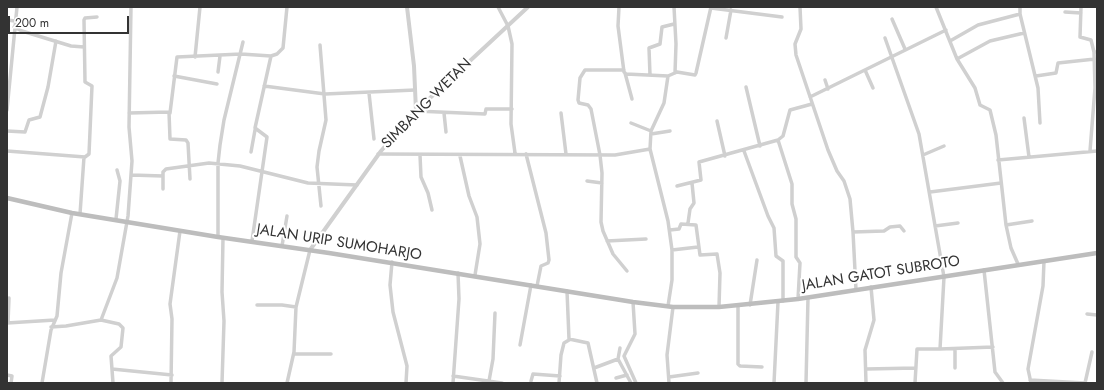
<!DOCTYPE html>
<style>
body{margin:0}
#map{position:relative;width:1104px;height:390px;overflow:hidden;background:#fff;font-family:Jost,sans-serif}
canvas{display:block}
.frame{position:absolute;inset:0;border:8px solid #333;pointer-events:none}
.scale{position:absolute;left:8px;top:16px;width:121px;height:18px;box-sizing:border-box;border:2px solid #333;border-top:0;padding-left:5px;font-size:12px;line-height:14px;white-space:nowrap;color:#333;-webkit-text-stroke:3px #fff;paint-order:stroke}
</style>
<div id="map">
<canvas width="1104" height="390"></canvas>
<div class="frame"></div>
<div class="scale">200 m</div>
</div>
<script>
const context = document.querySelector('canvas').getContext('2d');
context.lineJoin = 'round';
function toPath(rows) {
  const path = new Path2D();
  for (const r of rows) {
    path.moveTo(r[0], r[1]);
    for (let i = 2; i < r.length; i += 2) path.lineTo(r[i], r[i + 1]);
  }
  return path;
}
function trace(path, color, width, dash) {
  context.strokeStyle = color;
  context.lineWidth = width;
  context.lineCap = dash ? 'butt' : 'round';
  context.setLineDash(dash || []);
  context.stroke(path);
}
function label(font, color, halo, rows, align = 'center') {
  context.font = font + ' Jost,sans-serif';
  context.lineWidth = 4;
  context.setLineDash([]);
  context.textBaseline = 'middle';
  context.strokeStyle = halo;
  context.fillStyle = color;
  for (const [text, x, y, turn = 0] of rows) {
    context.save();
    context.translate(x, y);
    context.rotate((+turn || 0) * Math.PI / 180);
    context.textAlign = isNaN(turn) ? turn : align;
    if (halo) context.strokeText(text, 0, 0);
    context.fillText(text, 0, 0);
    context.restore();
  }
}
const minor = toPath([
 [498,7,508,26,512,44,511,124,515,153],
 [619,7,618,26,624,72,626,74,668,76],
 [674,7,676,44,675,73],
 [800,7,801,29,795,44,796,55,828,150,837,171,844,181,850,199,853,232,856,290],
 [936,7,957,59,975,88,980,105,990,110,996,135,1006,225,1011,248,1018,264],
 [1081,7,1080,37,1091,40,1094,52],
 [711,8,782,17],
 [1065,12,1081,13],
 [1020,14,1020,7],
 [892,19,905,49],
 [7,20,15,21],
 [14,27,22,31,71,46,84,47],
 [726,38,731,10],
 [885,38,919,134,944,277,940,349,917,349,915,383],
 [950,41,978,25,1020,14,1038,88,1040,123],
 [320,45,326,120,319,151,317,167,321,206],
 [195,57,200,7],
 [957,59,990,41,1024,33],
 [624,70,585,70,580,78,578,100,579,103,588,105,591,109,600,155,602,173,601,222,603,231,613,254,627,271],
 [865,70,873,88],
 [218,72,220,56],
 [625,73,632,99],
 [650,75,649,48,660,44,662,27,674,24],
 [174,76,217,84],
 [1036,76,1056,73,1058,63,1095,59],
 [825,80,828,89],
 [264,86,325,94,415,90],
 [746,87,760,146],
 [369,93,374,139],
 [810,97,946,30],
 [7,110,17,7],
 [416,111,485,114,486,109,512,109],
 [129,113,169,112,170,139,186,140,188,143,190,179],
 [170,113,177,57,241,54,271,56,277,54,283,48,287,7],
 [444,113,446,132],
 [561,113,566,154],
 [1024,118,1029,157],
 [717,121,725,156],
 [631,123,651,131],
 [7,131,25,132,29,120,40,117,48,87,56,41],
 [651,134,670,131],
 [778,140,792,184,792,204,796,219,796,257,800,263,798,299],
 [7,151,85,157,89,154,92,86,85,82,84,20,85,18,97,17],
 [744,151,768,216,774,228,776,256,783,261,783,301],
 [1090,151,1095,88,1094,52,1097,52],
 [251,152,255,130],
 [378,154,615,155,650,149],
 [526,154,546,233,549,260,548,263,541,266,537,286],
 [420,155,421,177,428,193,432,210],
 [923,155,944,146],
 [460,156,469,196,477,217,480,244,475,275],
 [998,160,1097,151],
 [131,175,163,176],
 [587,181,602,183],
 [677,186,701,180,699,162,778,140,783,136,790,110,812,104],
 [163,189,163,172,166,169,209,163,240,166,308,183,357,185],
 [930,192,1001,183],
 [80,214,84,157],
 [116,219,120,181,117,170],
 [688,223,690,209,694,203,692,183],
 [1006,225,1032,221],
 [935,226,958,223],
 [670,230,679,229,681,224,696,225,700,255,717,254,720,273,719,307],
 [853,232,884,231,890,227,900,226,904,231],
 [218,237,218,163,220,145,224,120,243,42],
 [252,241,267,137,255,128,271,56],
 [607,241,646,239],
 [282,246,287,216],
 [672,250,698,247],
 [392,262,390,285,393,312,407,366,406,383],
 [984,270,995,372,1003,383],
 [567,291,569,339,588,343,597,383],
 [633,302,635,334,624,356,636,383],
 [257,305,282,305,296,307],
 [750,305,757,260],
 [668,306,672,280,672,250,668,221,650,149,651,131,664,103,668,76,677,72,695,75,696,73,711,7],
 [738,306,738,364,740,366,762,367],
 [1087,314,1097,315],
 [7,323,55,320],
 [8,323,9,298],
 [51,327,66,326,101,320],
 [520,345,531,285],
 [620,348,618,359,631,383],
 [940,349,993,347],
 [294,354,331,354],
 [594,368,618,359],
 [955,368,955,349],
 [112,369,172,375],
 [866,369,916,368],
 [7,375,12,376,11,383],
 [453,376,502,383],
 [669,377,698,373],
 [616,378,627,375],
 [1030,380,1085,383],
 [489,381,493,359,495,313],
 [531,381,533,374,560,376],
 [42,383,51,330,57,316,61,273,72,213],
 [113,383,111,356,121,347,123,328,119,324,101,320,117,278,128,216,132,161,129,127,131,7],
 [171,383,172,319,170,304,180,231],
 [222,383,224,321,222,292,223,238],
 [287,383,294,352,296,307,310,250],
 [453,383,459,299,458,273],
 [559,383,561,355,564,343,569,340],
 [669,383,667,355,673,307],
 [774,383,778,302],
 [806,383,808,298],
 [866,383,865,350,874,320,871,287],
 [1031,383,1028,369,1043,286,1044,261],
 [1085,383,1092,352]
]);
const tertiary = toPath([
 [407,7,414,66,416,111],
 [310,250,381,151,416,111,528,7]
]);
const secondary = toPath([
 [7,198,72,213,218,237,329,253,633,302,673,307,719,307,798,299,1097,253]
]);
const streetNames = [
 ["SIMBANG WETAN",427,104,-45],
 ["JALAN URIP SUMOHARJO",339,243,9],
 ["JALAN GATOT SUBROTO",881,274,-9]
];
trace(minor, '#d0d0d0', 3.5);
trace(tertiary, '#d0d0d0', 4);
trace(secondary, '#bdbdbd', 4.5);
label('15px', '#333', '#fff', streetNames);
</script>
